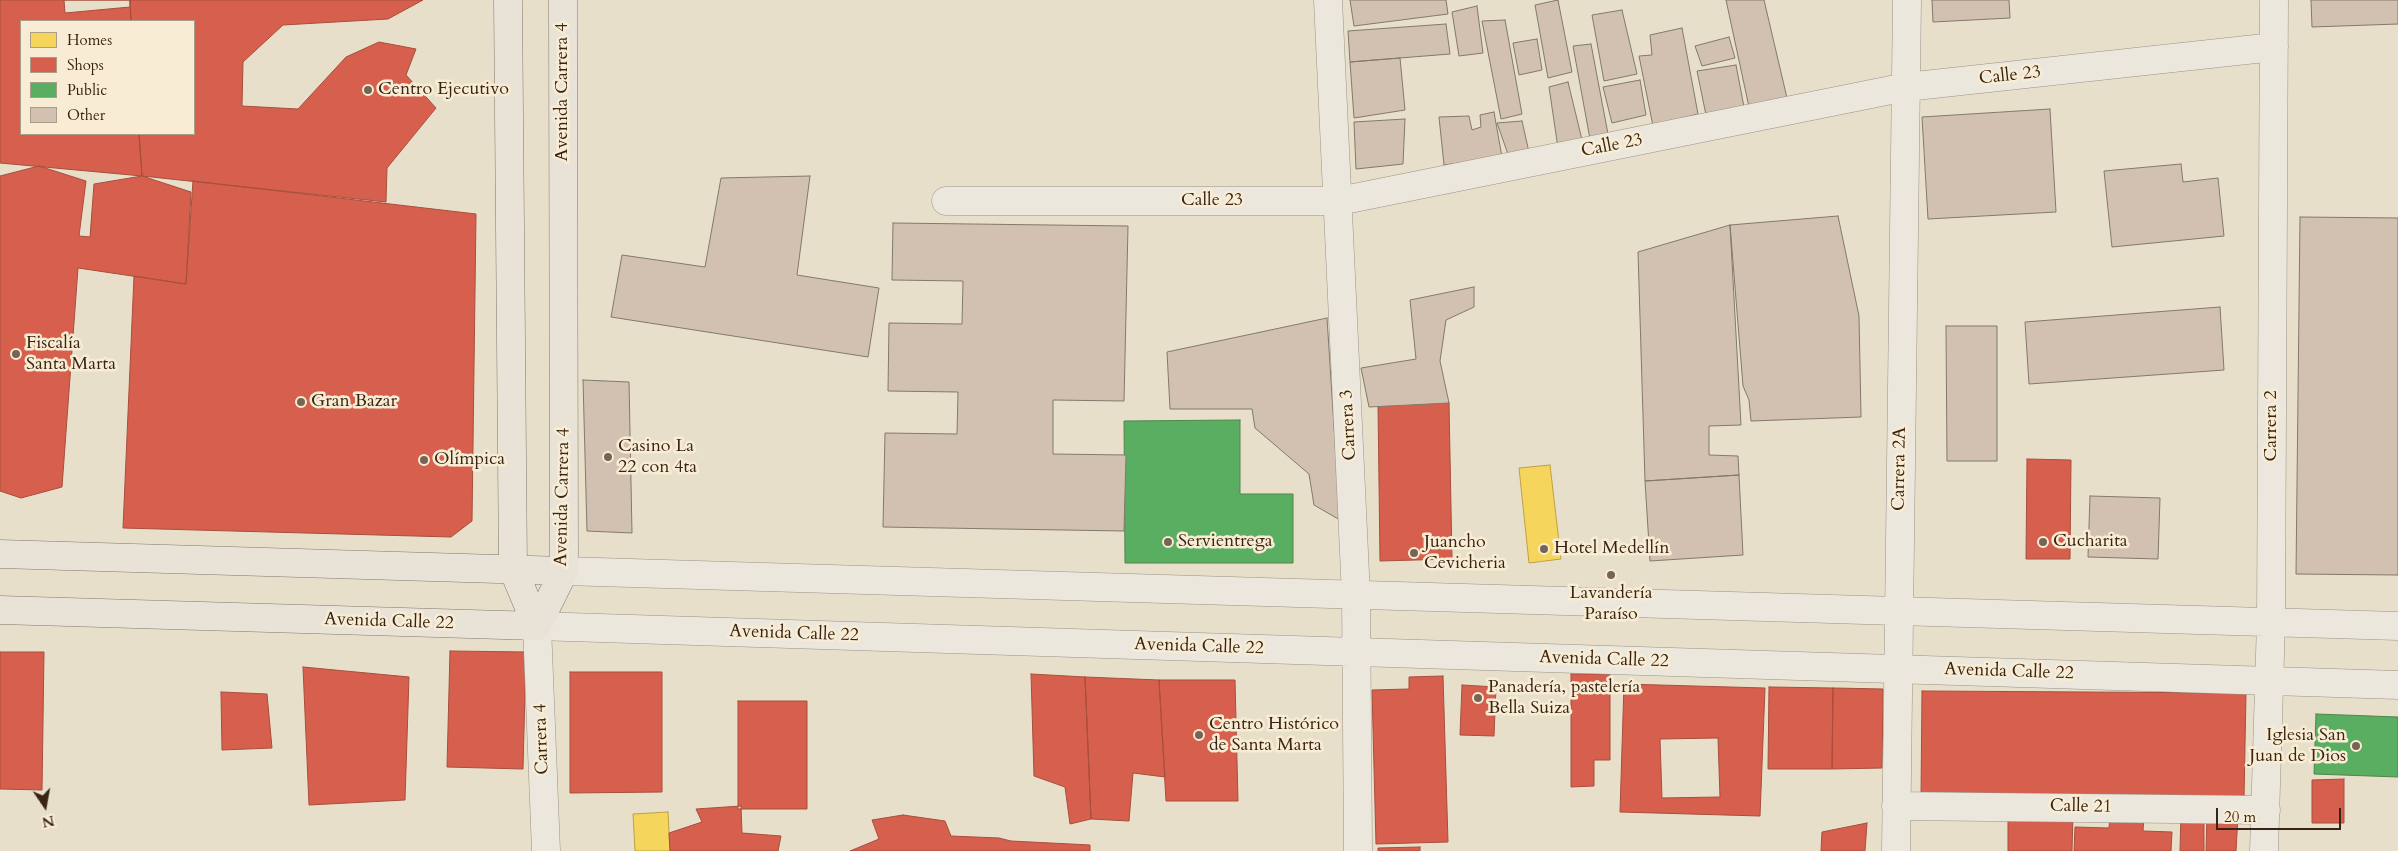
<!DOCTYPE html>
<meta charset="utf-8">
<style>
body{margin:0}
#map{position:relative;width:2398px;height:851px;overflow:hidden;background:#e8dfca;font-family:Cardo,serif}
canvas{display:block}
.legend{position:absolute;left:20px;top:20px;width:175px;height:115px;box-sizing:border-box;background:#f8edd4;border:1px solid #ac9d87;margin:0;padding:6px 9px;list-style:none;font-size:15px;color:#392414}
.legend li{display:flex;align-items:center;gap:10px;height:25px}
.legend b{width:25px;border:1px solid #ac9d87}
.north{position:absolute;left:20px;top:781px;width:50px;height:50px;-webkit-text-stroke:4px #f8edd4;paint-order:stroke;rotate:168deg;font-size:14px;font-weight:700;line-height:20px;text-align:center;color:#392414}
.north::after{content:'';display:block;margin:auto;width:18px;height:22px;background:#392414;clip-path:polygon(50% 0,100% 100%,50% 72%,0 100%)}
.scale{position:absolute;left:2216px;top:808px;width:125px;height:22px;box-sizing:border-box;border:2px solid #392414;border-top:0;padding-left:6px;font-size:15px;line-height:18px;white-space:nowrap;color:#392414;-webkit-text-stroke:4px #f8edd4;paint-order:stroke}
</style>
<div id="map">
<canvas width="2398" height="851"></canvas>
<ul class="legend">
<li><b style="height:14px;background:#f6d55c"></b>Homes</li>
<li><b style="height:14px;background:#d6604d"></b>Shops</li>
<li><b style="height:14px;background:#5aae61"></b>Public</li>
<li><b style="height:14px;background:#d2c1b0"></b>Other</li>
</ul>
<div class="north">N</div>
<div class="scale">20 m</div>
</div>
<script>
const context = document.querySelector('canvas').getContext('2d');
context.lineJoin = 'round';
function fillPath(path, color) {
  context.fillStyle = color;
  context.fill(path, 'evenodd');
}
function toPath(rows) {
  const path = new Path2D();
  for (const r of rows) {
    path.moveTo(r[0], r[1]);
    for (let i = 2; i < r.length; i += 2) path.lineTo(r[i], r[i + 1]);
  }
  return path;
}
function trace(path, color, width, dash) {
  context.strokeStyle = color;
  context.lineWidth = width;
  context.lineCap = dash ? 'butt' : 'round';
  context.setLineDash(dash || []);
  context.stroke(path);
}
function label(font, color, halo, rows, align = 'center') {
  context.font = font + ' Cardo,serif';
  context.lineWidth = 5;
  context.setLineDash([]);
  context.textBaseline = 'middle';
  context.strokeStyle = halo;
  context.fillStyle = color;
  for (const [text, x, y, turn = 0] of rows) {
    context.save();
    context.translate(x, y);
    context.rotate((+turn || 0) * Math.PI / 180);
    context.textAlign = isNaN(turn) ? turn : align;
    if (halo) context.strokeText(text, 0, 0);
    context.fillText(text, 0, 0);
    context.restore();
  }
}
const homes = toPath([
 [1550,465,1561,559,1529,563,1519,468,1550,465],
 [668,812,670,851,635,851,633,814,668,812]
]);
const shops = toPath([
 [0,0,130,0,131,21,21,21,21,134,139,134,142,176,0,163,0,0],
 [64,0,130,0,130,7,65,13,64,0],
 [130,0,423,0,388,19,283,25,243,62,242,106,298,109,346,57,379,42,416,49,406,75,436,108,387,168,386,202,142,176,139,134,194,134,194,21,131,21,130,0],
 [39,166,86,181,79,236,90,237,94,184,142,176,191,192,186,284,78,268,62,487,21,498,0,491,0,176,39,166],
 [193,181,476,214,472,521,451,537,123,528,134,276,186,284,193,181],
 [1449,403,1452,559,1380,561,1378,404,1449,403],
 [2027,459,2071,460,2070,559,2026,559,2027,459],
 [450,651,526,652,523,769,447,767,450,651],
 [0,652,44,652,42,790,0,789,0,652],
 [303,667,409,677,405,800,309,805,303,667],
 [570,672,662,672,662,792,570,793,570,672],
 [1031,674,1085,677,1091,819,1070,824,1065,787,1034,776,1031,674],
 [1571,674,1610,674,1610,760,1594,760,1594,786,1571,787,1571,674],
 [1443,676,1448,842,1376,844,1372,690,1409,689,1409,677,1443,676],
 [1085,677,1159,680,1165,777,1133,773,1129,821,1091,819,1085,677],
 [1159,680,1235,680,1238,801,1166,801,1159,680],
 [1624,684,1765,688,1760,816,1620,812,1624,684],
 [1462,685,1496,687,1494,736,1460,735,1462,685],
 [1769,687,1833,688,1832,769,1768,769,1769,687],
 [1833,688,1883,689,1882,768,1832,769,1833,688],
 [1922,691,2246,693,2244,798,1921,796,1922,691],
 [221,692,267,694,272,748,222,750,221,692],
 [738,701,807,701,807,809,738,809,738,701],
 [1718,738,1720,797,1662,798,1660,739,1718,738],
 [2344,779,2344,823,2312,823,2312,780,2344,779],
 [741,806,742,833,781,836,778,851,670,851,669,833,702,822,696,809,741,806],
 [2008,811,2073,812,2072,851,2008,851,2008,811],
 [2181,813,2204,814,2204,851,2180,851,2181,813],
 [903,815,945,821,951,836,999,838,1011,841,1090,845,1090,851,850,851,879,839,872,820,903,815],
 [2110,815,2144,816,2143,831,2172,832,2171,851,2074,851,2075,827,2109,828,2110,815],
 [2207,815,2238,815,2236,851,2206,851,2207,815],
 [1867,823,1865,851,1821,851,1822,832,1867,823],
 [1420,847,1420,851,1378,851,1378,848,1420,847]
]);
const public = toPath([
 [1240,420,1240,494,1293,494,1293,563,1125,563,1124,421,1240,420],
 [2316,714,2398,717,2398,777,2314,774,2316,714]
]);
const building = toPath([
 [1350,0,1446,0,1448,14,1354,26,1350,0],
 [1558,0,1572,72,1548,78,1535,5,1558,0],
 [1726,0,1764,0,1787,98,1749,107,1726,0],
 [1932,0,2009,0,2010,18,1933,22,1932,0],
 [2311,0,2398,0,2398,24,2312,27,2311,0],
 [1477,6,1483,53,1459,56,1452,12,1477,6],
 [1622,10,1637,74,1604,81,1592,15,1622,10],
 [1505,20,1522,114,1501,119,1482,21,1505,20],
 [1446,24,1450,54,1350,62,1348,31,1446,24],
 [1682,28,1698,114,1653,126,1639,56,1652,55,1650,35,1682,28],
 [1729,37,1735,58,1702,66,1695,46,1729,37],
 [1537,39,1542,70,1519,75,1513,43,1537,39],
 [1591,44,1608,134,1590,139,1573,46,1591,44],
 [1400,58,1405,110,1354,118,1350,62,1400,58],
 [1736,65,1744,107,1706,115,1697,71,1736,65],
 [1640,80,1646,115,1612,123,1603,87,1640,80],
 [1568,82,1583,144,1558,148,1549,87,1568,82],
 [2050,109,2056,212,1928,219,1922,117,2050,109],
 [1494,112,1502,157,1444,165,1439,117,1469,116,1472,130,1481,127,1480,115,1494,112],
 [1405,119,1403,164,1356,169,1354,122,1405,119],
 [1522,121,1529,152,1509,157,1497,123,1522,121],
 [2181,164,2183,182,2218,178,2224,236,2112,247,2104,171,2181,164],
 [810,176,797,275,879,288,868,357,611,317,622,255,705,267,721,178,810,176],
 [1838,216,1859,316,1861,417,1751,421,1749,400,1743,386,1730,225,1838,216],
 [2300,217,2398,218,2398,575,2296,574,2300,217],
 [893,223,1128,226,1124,401,1053,400,1053,454,1126,455,1124,531,883,527,885,433,957,434,958,392,888,391,889,323,962,324,963,281,892,280,893,223],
 [1730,225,1741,425,1709,426,1709,455,1738,456,1739,475,1645,481,1638,252,1730,225],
 [1474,287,1474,307,1446,320,1440,361,1449,403,1369,407,1361,368,1416,359,1410,300,1474,287],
 [2220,307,2224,370,2029,384,2025,322,2220,307],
 [1327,318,1340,520,1314,505,1309,474,1255,428,1252,409,1170,409,1167,352,1327,318],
 [1946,326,1997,326,1997,461,1947,461,1946,326],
 [583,380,629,382,632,533,587,531,583,380],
 [1739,475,1743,555,1650,561,1645,481,1739,475],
 [2090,496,2160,498,2158,559,2088,557,2090,496]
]);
const minor = toPath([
 [1328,0,1356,595,1358,851],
 [946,201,1339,201,1906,87,2274,47],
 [564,571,2398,626],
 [1896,806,2266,810],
 [546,851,537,626,2398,685],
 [1896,851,1907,0],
 [2264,851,2271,622,2274,0]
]);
const major = toPath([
 [508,0,513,569,537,626],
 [0,554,564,571],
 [0,610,537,626],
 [537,626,564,571,563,0]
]);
const markers = [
 [368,90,5,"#766554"],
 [16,354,5,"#766554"],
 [301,402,5,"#766554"],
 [608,457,5,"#766554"],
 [424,460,5,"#766554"],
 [1168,542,5,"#766554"],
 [2043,542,5,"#766554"],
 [1544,549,5,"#766554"],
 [1414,553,5,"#766554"],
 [1611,575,5,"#766554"],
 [1478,698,5,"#766554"],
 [1199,735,5,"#766554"],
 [2356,746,5,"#766554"]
];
const streetNames = [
 ["Calle 23",2010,76,-6],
 ["Avenida Carrera 4",563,92,-90],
 ["Calle 23",1612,146,-11],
 ["Calle 23",1212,201],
 ["Carrera 3",1349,425,-93],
 ["Carrera 2",2272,426,-90],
 ["Carrera 2A",1900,469,-89],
 ["Avenida Carrera 4",563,497,-89],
 ["Avenida Calle 22",389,622,2],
 ["Avenida Calle 22",794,634,2],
 ["Avenida Calle 22",1199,647,2],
 ["Avenida Calle 22",1604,660,2],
 ["Avenida Calle 22",2009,672,2],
 ["Carrera 4",542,739,-92],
 ["Calle 21",2081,807,1]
];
const poiNames = [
 ["Centro Ejecutivo",378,90],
 ["Fiscalía",26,344],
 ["Santa Marta",26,365],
 ["Gran Bazar",311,402],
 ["Casino La",618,447],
 ["22 con 4ta",618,468],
 ["Olímpica",434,460],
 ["Servientrega",1178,542],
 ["Cucharita",2053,542],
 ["Juancho",1424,543],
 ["Cevicheria",1424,564],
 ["Hotel Medellín",1554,549],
 ["Lavandería",1611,594,"center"],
 ["Paraíso",1611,615,"center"],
 ["Panadería, pastelería",1488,688],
 ["Bella Suiza",1488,709],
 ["Centro Histórico",1209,725],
 ["de Santa Marta",1209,746],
 ["Iglesia San",2346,736,"right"],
 ["Juan de Dios",2346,757,"right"]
];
fillPath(homes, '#f6d55c');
trace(homes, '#bda046', 1);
fillPath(shops, '#d6604d');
trace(shops, '#a74e3c', 1);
fillPath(public, '#5aae61');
trace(public, '#50854a', 1);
fillPath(building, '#d2c1b0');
trace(building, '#81796c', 1);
trace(minor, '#9a9285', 29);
trace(major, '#81796c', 29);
trace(minor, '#ebe7dd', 28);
trace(major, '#e9e3d7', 28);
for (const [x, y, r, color] of markers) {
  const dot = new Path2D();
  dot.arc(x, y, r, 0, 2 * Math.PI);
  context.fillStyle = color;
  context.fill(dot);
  trace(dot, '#f8edd4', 2);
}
label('18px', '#392414', '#f8edd4', streetNames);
label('18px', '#392414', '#f8edd4', poiNames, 'left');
</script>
